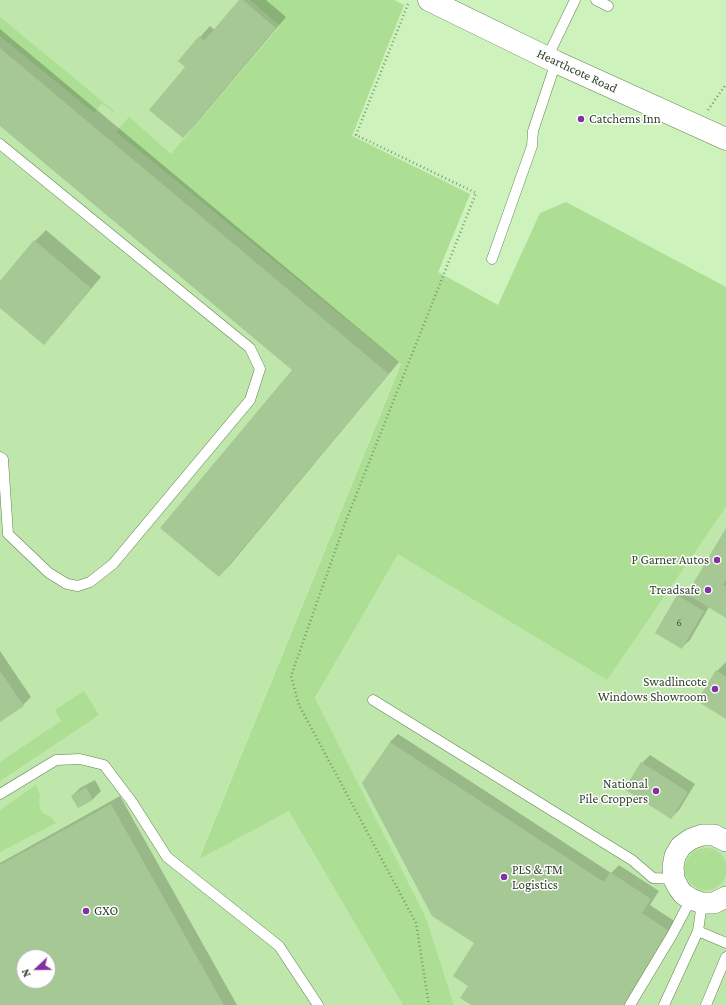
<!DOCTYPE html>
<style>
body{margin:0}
#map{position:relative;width:726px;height:1005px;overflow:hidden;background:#cef2bc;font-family:"Crimson Pro",serif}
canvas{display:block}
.north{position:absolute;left:16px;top:949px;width:40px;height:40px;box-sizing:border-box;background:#fff;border:1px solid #adb3ab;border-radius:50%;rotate:248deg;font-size:11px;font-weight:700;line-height:16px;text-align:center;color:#33422c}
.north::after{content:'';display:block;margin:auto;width:14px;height:18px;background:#8331a1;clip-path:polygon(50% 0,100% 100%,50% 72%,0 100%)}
</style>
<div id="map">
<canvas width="726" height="1005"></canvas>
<div class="north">N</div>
</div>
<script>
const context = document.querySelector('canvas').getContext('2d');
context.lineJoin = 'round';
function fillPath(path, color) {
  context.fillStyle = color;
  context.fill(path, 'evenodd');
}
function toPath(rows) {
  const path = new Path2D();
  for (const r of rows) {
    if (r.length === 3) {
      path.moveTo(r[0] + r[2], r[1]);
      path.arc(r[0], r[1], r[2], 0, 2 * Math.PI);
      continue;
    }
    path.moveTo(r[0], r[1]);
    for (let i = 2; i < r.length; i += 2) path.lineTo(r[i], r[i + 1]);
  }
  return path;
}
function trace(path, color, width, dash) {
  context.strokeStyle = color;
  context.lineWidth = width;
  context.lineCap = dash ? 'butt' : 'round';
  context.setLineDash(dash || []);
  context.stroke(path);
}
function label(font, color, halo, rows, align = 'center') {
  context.font = font + ' "Crimson Pro",serif';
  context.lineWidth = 3;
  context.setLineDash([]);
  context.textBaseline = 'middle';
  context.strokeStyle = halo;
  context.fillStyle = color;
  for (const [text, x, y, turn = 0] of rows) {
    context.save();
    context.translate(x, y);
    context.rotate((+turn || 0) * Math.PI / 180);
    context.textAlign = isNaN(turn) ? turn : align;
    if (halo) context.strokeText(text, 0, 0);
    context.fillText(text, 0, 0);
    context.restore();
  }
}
const built = toPath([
 [0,0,394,0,404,5,352,136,470,194,199,858,289,811,410,1005,0,1005],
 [24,957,48,957,48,981,24,981],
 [726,507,726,1005,454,1005,426,918,315,699,398,553,607,680]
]);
const green = toPath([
 [250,0,394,0,404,5,352,136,470,194,438,272,498,305,540,213,566,202,726,287,726,507,607,680,398,554,315,698,426,918,454,1005,403,1005,289,811,199,859,401,364,116,132,129,117,171,154,280,26],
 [0,17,114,111,113,112,102,103,94,113,0,36],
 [84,691,99,715,0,781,0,762,61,721,55,710],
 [36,785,40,796,39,800,40,809,43,813,51,817,56,823,0,852,0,810],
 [706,869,21]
]);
const shadow = toPath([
 [240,0,266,0,286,17,194,126,183,137,187,67,200,37,210,26,215,30],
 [0,29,399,362,230,565,219,576,293,370,0,125],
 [46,230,101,277,54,333,44,343,0,306,0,283,35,241],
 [726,530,726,617,709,607,690,640,681,648,656,633,678,596,686,587,690,590],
 [0,651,31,697,23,705,0,721],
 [726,662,726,718,717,671],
 [398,734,611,873,619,865,659,891,650,905,679,924,627,1005,473,1005,470,985,475,943,390,742],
 [650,755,695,784,679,810,671,818,642,763],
 [95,780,101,791,93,799,78,807,72,796,80,788],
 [120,796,237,1005,0,1005,0,863],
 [24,957,48,957,48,981,24,981]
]);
const building = toPath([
 [239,0,243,0,276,28,183,138,149,110,185,67,178,61,199,36,204,41],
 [0,48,389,374,219,577,160,528,292,370,0,126],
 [34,240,91,288,44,345,0,308,0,281],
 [726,528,726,580,723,585,726,586,726,618,687,594],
 [677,595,704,611,682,649,655,633],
 [716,670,726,677,726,719,697,701],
 [0,671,24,706,0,722],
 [390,742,604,882,610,872,651,899,642,913,672,933,625,1005,471,1005,460,998,468,986,453,976,474,943,432,916,362,783],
 [641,762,688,792,671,819,624,789],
 [86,787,93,800,78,808,71,796],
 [111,804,224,1005,0,1005,0,865],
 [24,957,48,957,48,981,24,981]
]);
const path = toPath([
 [408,4,356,135,476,193,345,523,291,676,299,705,416,923,429,1005],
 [708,110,726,84]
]);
const service = toPath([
 [596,0,608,6],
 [547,58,575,0],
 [0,144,250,348,260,369,250,400,113,564,90,582,78,586,67,584,49,573,8,534,3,459,0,457],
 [492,259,532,146,533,131,556,62],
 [373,700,632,860,653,878,674,879],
 [0,794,56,760,80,759,104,765,132,802,167,857,279,946,318,1005],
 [698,931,726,943],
 [630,1005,672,935,691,899],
 [664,1005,698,931,702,903],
 [706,1005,726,957]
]);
const minor = toPath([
 [726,841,714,835,702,835,691,839,681,846,675,856,673,867,674,879,678,887,683,894,691,899,702,903,714,903,726,897]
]);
const tertiary = toPath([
 [429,0,556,62,726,139]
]);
const markers = [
 [581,119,4,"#8331a1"],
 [717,560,4,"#8331a1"],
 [708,590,4,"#8331a1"],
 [715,689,4,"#8331a1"],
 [656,791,4,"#8331a1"],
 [504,877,4,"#8331a1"],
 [86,911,4,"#8331a1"]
];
const numberNames = [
 ["6",679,623]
];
const streetNames = [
 ["Hearthcote Road",577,71,25]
];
const poiNames = [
 ["Catchems Inn",589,119,"left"],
 ["P Garner Autos",709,560],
 ["Treadsafe",700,590],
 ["Swadlincote",707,682],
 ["Windows Showroom",707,697],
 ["National",648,784],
 ["Pile Croppers",648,799],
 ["PLS & TM",512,870,"left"],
 ["Logistics",512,885,"left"],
 ["GXO",94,911,"left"]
];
fillPath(built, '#bfe7ab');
fillPath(green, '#acde93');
fillPath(shadow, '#0003');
fillPath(building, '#a5c894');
trace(service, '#628251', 11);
trace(minor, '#628251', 22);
trace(tertiary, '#628251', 23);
trace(path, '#7d9671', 2.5, [1, 3]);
trace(service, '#fff', 10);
trace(minor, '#fff', 21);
trace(tertiary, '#fff', 22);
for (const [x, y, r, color] of markers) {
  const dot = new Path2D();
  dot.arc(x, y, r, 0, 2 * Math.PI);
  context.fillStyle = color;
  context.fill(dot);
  trace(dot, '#fff', 1.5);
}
label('11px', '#506446', null, numberNames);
label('13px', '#33422c', '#fff', streetNames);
label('13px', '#33422c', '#fff', poiNames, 'right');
</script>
